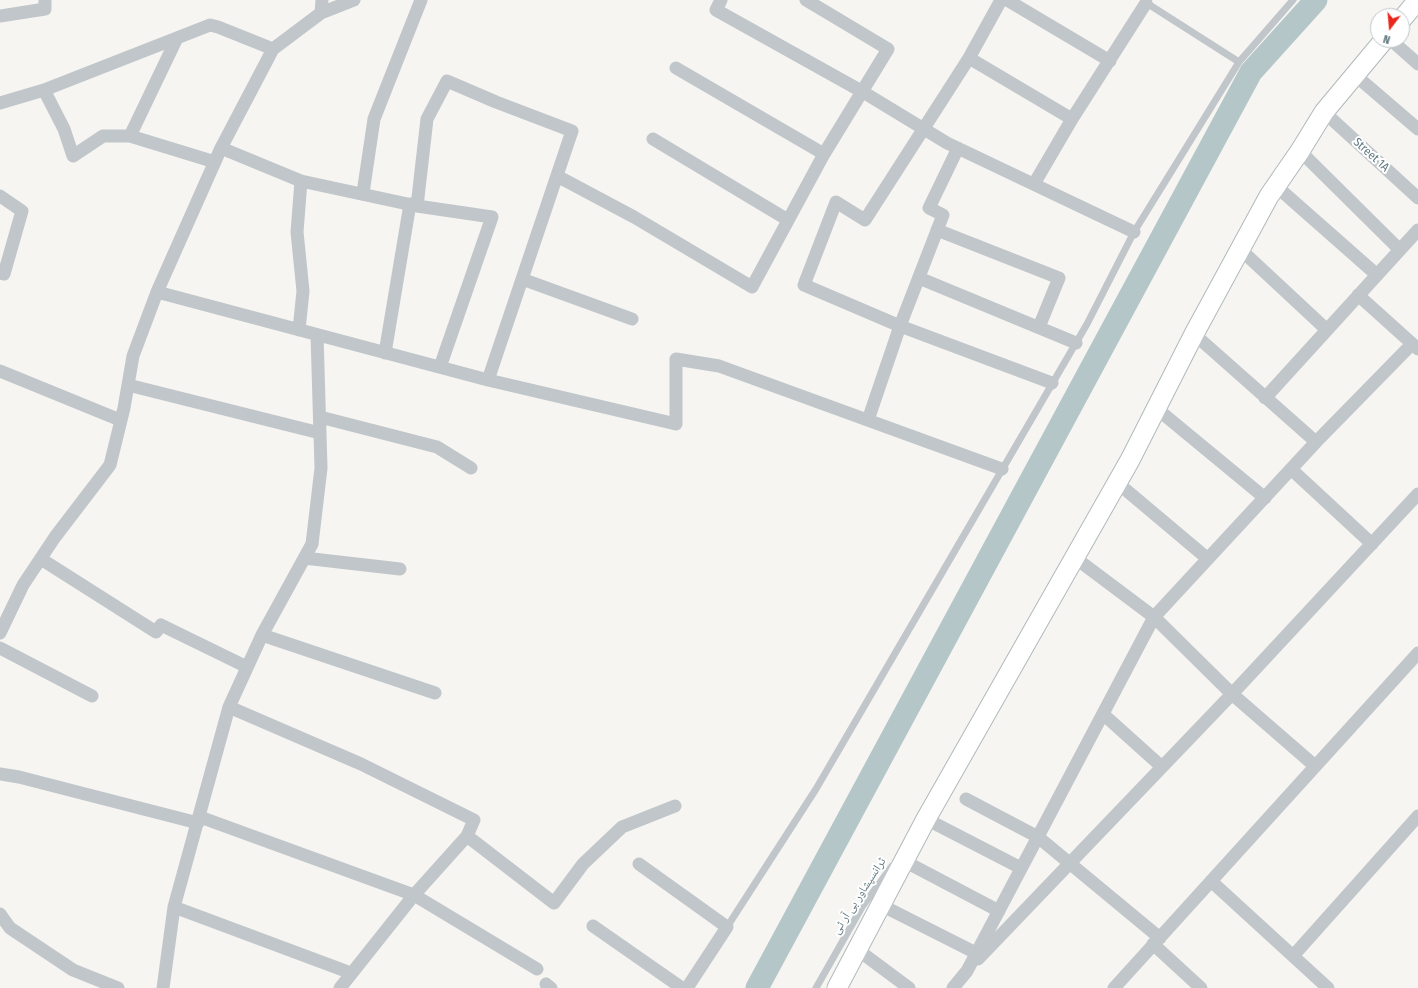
<!DOCTYPE html>
<meta charset="utf-8">
<style>
body{margin:0}
#map{position:relative;width:1418px;height:988px;overflow:hidden;background:#f6f5f2;font-family:"Fira Sans Condensed",sans-serif}
canvas{display:block}
.north{position:absolute;left:1370px;top:8px;width:40px;height:40px;box-sizing:border-box;background:#fff;border:1px solid #bfc9cc;border-radius:50%;rotate:196deg;font-size:11px;font-weight:700;line-height:16px;text-align:center;color:#5f777f}
.north::after{content:'';display:block;margin:auto;width:14px;height:18px;background:#eb261d;clip-path:polygon(50% 0,100% 100%,50% 72%,0 100%)}
</style>
<div id="map">
<canvas width="1418" height="988"></canvas>
<div class="north">N</div>
</div>
<script>
const context = document.querySelector('canvas').getContext('2d');
context.lineJoin = 'round';
function toPath(rows) {
  const path = new Path2D();
  for (const r of rows) {
    path.moveTo(r[0], r[1]);
    for (let i = 2; i < r.length; i += 2) path.lineTo(r[i], r[i + 1]);
  }
  return path;
}
function trace(path, color, width, dash) {
  context.strokeStyle = color;
  context.lineWidth = width;
  context.lineCap = dash ? 'butt' : 'round';
  context.setLineDash(dash || []);
  context.stroke(path);
}
function label(font, color, halo, rows, align = 'center') {
  context.font = font + ' "Fira Sans Condensed","Noto Naskh Arabic",sans-serif';
  context.lineWidth = 4;
  context.setLineDash([]);
  context.textBaseline = 'middle';
  context.strokeStyle = halo;
  context.fillStyle = color;
  for (const [text, x, y, turn = 0] of rows) {
    context.save();
    context.translate(x, y);
    context.rotate((+turn || 0) * Math.PI / 180);
    context.textAlign = isNaN(turn) ? turn : align;
    if (halo) context.strokeText(text, 0, 0);
    context.fillText(text, 0, 0);
    context.restore();
  }
}
const river = toPath([
 [757,988,1251,72,1316,0]
]);
const lane = toPath([
 [1145,2,1239,62],
 [727,927,816,789,1087,324,1134,232,1239,62,1293,0],
 [816,988,862,907,892,866]
]);
const street = toPath([
 [721,0,716,10,863,92,947,143,1134,232],
 [1007,0,1110,61],
 [321,13,322,0],
 [0,16,45,9,45,0],
 [1391,40,1418,64],
 [969,58,1001,0],
 [676,68,824,154],
 [1355,75,1418,129],
 [44,90,64,129,73,156,103,136,130,136,177,38],
 [0,103,44,90,210,25,218,27,273,49],
 [1324,112,1418,198],
 [130,136,215,162],
 [653,139,788,220],
 [221,148,301,181,417,206,427,119,447,81,496,102,572,131,488,380],
 [1300,151,1400,250],
 [557,176,634,217,752,287,824,154,888,49,806,0],
 [1034,184,1072,119,1146,3],
 [1276,186,1377,275],
 [363,193,374,119,421,0],
 [0,196,22,211,4,274,0,273],
 [417,206,492,217,440,367],
 [937,230,1059,278,1039,327],
 [1240,249,1327,330],
 [919,278,1076,343],
 [522,279,632,319],
 [157,292,488,380,676,424,676,359,719,366,1002,469],
 [1358,295,1418,349],
 [299,330,303,291,297,232,301,181],
 [1194,334,1316,442],
 [385,353,410,204],
 [0,371,120,420],
 [1052,383,900,326,804,285,836,202,865,220,969,58,1072,119],
 [128,385,320,433],
 [1265,398,1418,230],
 [1156,408,1265,498],
 [320,417,437,447,471,468],
 [868,420,900,326,943,215,929,208,958,148],
 [1291,469,1372,544],
 [1126,490,1208,559],
 [1074,557,1154,617,1232,694,1315,766],
 [304,558,400,569],
 [41,559,156,632,161,625,247,667],
 [0,633,23,585,55,537,110,465,124,408,133,356,157,292,221,148,273,49,321,13,354,0],
 [262,635,435,693],
 [0,648,92,696],
 [229,707,361,764,474,820,467,836,414,895,340,988],
 [1103,714,1162,767],
 [0,774,19,777,198,823],
 [966,799,1038,837,1160,938],
 [200,817,414,895,537,969],
 [926,819,1021,868],
 [467,836,554,903,583,864,622,827,675,806],
 [904,861,999,911],
 [639,864,727,927,687,988],
 [1211,881,1328,988],
 [881,905,976,953],
 [174,907,351,973],
 [0,914,10,928,73,970,118,988],
 [593,926,682,988],
 [1153,944,1201,988],
 [858,950,909,988],
 [1293,956,1418,816],
 [978,959,1232,694,1418,494],
 [546,984,551,988],
 [163,988,174,907,229,707,262,635,312,544,321,468,317,335],
 [953,988,967,971,1154,617,1316,442,1412,344],
 [1114,988,1418,653]
]);
const secondary = toPath([
 [1402,19,1418,0],
 [837,988,926,819,1130,460,1194,334,1269,196,1300,151,1324,112,1384,40]
]);
const streetNames = [
 ["Street 1A",1371,155,42],
 ["ٹرانسپشاور بی آر ٹی",859,896,-57]
];
trace(river, '#b5c6c8', 23);
trace(secondary, '#b0b9bc', 21);
trace(lane, '#c0c6c9', 7);
trace(street, '#c0c6c9', 13);
trace(secondary, '#fff', 19);
label('12px', '#5f777f', '#fff', streetNames);
</script>
